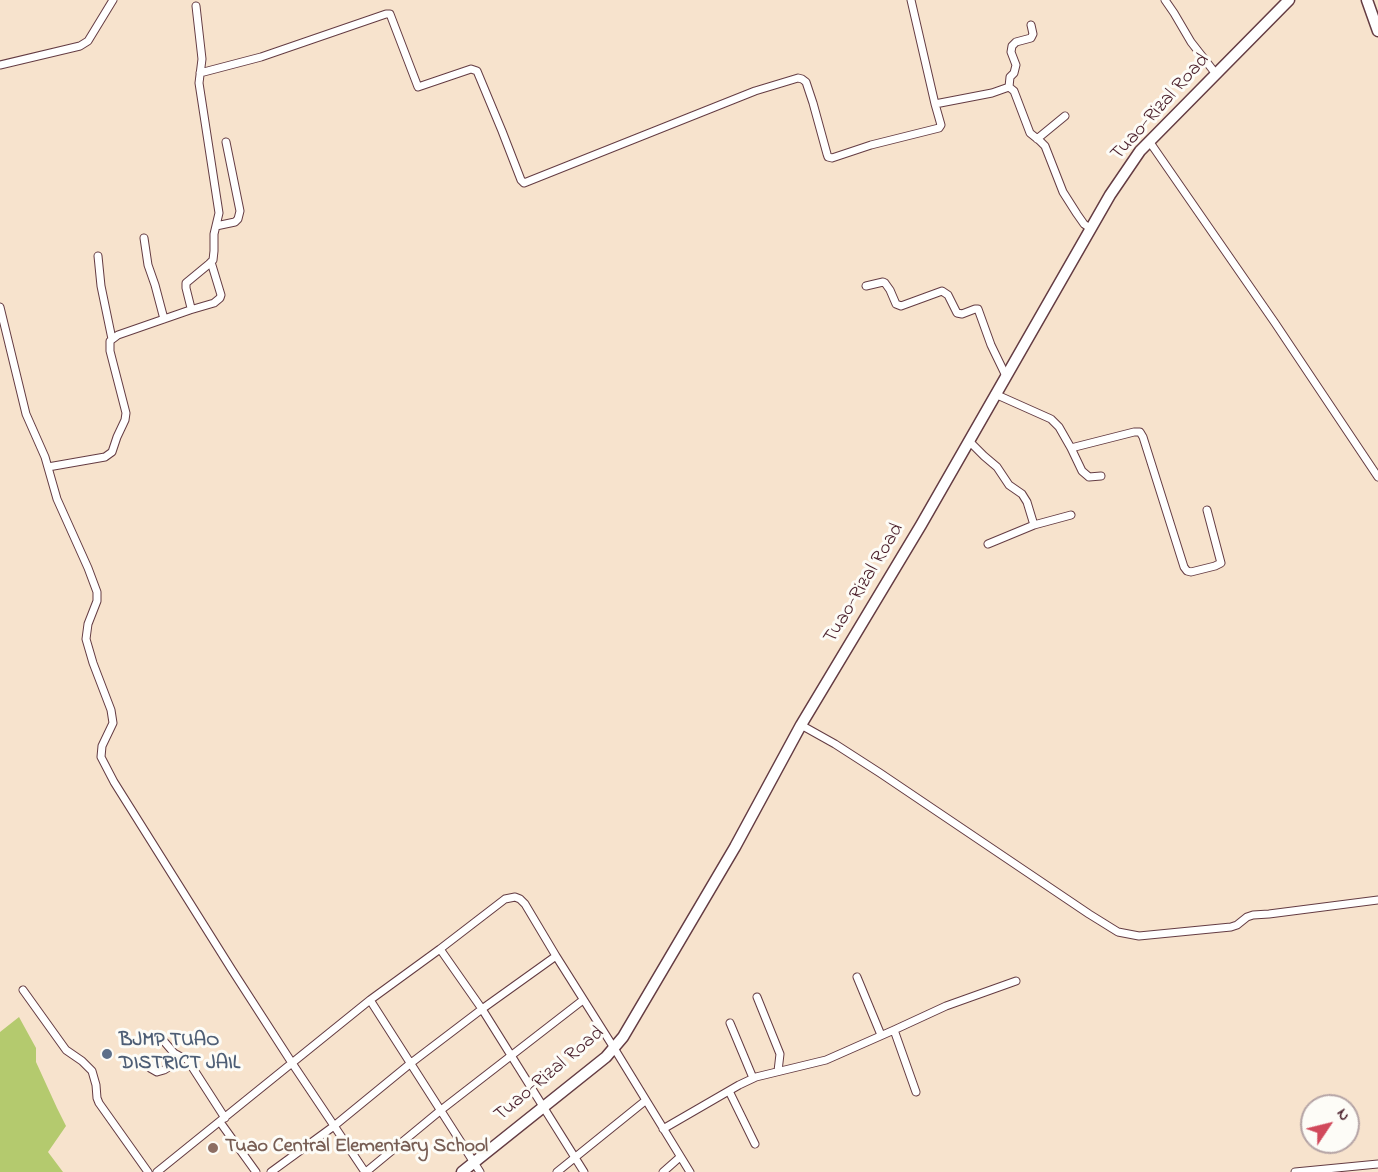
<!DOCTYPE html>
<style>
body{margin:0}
#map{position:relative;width:1378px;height:1172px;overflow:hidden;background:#f7e3cd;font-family:"Indie Flower",sans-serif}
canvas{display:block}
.north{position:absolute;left:1300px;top:1094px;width:60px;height:60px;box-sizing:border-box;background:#fdfcf7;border:2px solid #b5a4a5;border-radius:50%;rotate:55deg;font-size:16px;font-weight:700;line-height:24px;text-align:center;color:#4a1f2b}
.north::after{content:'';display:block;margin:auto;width:21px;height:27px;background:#d1495b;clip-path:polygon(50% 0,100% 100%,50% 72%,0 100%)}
</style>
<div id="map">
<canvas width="1378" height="1172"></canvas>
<div class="north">N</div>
</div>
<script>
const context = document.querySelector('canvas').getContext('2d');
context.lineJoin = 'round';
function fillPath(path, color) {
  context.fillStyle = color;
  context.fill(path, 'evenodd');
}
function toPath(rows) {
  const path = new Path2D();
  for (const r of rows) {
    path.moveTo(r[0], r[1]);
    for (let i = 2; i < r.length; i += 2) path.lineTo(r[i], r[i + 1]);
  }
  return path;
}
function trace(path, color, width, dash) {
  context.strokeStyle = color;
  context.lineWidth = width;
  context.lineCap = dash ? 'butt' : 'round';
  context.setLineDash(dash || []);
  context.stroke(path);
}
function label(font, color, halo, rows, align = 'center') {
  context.font = font + ' "Indie Flower",sans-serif';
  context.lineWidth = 6;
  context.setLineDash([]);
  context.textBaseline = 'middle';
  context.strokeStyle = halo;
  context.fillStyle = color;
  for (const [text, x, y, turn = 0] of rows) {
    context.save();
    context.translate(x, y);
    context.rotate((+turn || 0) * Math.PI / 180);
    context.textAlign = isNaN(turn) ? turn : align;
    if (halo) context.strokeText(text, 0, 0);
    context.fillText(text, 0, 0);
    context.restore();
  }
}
const green = toPath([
 [19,1017,36,1048,36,1062,57,1108,66,1126,48,1152,63,1172,0,1172,0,1032]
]);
const street = toPath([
 [911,0,935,104],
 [1165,0,1174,13,1191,42,1216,74],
 [0,65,80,46,88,41,113,0],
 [200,73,261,57,386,14,390,14,418,87,471,69,477,71,502,131,521,180,524,183,755,91,798,78,802,79,806,82,813,103,827,154,828,157,832,158,871,145,939,128,941,125,935,104,992,93,1009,87,1014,91,1030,133,1040,141,1045,146,1063,192,1077,214,1084,224,1091,229],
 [1009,87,1010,77,1014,73,1016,65,1011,52,1012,46,1016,42,1031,38,1033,34,1031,25],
 [1037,139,1065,116],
 [1149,141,1275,323,1378,477],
 [216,226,235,222,238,219,240,211,226,142],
 [144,238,148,265,155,285,164,319],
 [98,256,101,286,112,339],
 [866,286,883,282,885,283,890,290,896,304,901,306,942,291,948,295,957,313,962,314,975,309,978,309,991,345,1006,376],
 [0,307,26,414,45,457,57,499,88,568,97,592,97,601,88,624,86,639,93,663,111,710,113,723,102,746,101,757,114,782,232,970,292,1063,365,1172],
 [190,310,214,303,220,298,221,295,211,262],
 [995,394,1051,419,1059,427,1071,448,1082,471,1089,477,1101,476],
 [969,441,984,456,997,467,1009,485,1022,494,1027,502,1034,525],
 [1071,448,1134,432,1140,432,1143,437,1184,567,1187,571,1191,572,1215,566,1221,563,1207,510],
 [48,467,105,457,112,452,117,437,125,420,126,413,110,351,110,341,118,335,190,310,191,308,186,288,186,283,209,264,213,260,214,251,214,234,219,213,199,83,202,59,196,6],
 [988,544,1034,525,1071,515],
 [801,725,835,744,880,773,1089,914,1118,932,1139,936,1231,927,1237,925,1247,917,1253,915,1269,914,1378,900],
 [440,949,482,1009,584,1172],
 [857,977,881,1035],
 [23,990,66,1050,82,1061,92,1071,96,1085,97,1098,99,1103,148,1172],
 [757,997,780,1054,778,1071],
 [370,1000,480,1172],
 [730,1023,753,1078],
 [894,1030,916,1092],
 [162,1039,174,1053,183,1058],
 [150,1068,157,1072,164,1070,183,1058,187,1059,225,1118],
 [729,1091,755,1144],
 [220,1122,256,1172],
 [663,1129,739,1085,756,1077,826,1060,894,1030,946,1006,1016,981],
 [157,1172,370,1000,440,949,505,899,515,897,520,899,525,904,556,956,614,1048,690,1172],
 [271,1172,334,1126,411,1063,482,1009,556,956],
 [366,1172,441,1110,583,1000],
 [557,1172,645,1101],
 [663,1172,680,1157],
 [1295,1172,1378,1164]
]);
const secondary = toPath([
 [1367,0,1378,31],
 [462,1172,606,1057,623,1037,735,847,801,725,921,525,1110,195,1140,151,1289,0]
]);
const markers = [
 [107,1054,6,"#5c6f8a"],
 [213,1148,6,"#8d6e63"]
];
const streetNames = [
 ["Tuao-Rizal Road",1161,108,-48],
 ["Tuao-Rizal Road",865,584,-59],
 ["Tuao-Rizal Road",550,1075,-40]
];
const serviceNames = [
 ["BJMP TUAO",119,1042],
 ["DISTRICT JAIL",119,1065]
];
const educationNames = [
 ["Tuao Central Elementary School",225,1148]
];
fillPath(green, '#b4ca6e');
trace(street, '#643c43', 9);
trace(secondary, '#643c43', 13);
trace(street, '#fff', 7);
trace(secondary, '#fff', 10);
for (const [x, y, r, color] of markers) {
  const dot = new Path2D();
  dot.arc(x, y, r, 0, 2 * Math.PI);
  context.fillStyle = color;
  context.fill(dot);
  trace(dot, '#fdfcf7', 2);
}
label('20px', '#4a1f2b', '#fdfcf7', streetNames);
label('bold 20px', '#4e5e75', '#fdfcf7', serviceNames, 'left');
label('bold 20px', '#785e54', '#fdfcf7', educationNames, 'left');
</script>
